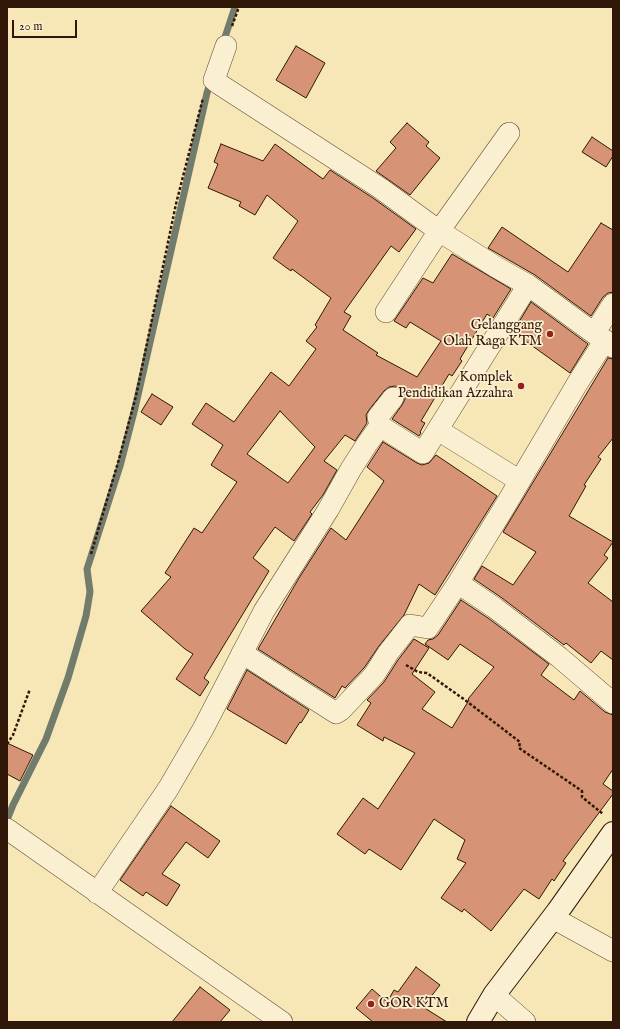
<!DOCTYPE html>
<style>
body{margin:0}
#map{position:relative;width:620px;height:1029px;overflow:hidden;background:#f7e6b6;font-family:"IM FELL English",serif}
canvas{display:block}
.frame{position:absolute;inset:0;border:8px solid #311708;pointer-events:none}
.scale{position:absolute;left:12px;top:20px;width:65px;height:18px;box-sizing:border-box;border:2px solid #311708;border-top:0;padding-left:5px;font-size:12px;line-height:14px;white-space:nowrap;color:#311708;-webkit-text-stroke:3px #faefd0;paint-order:stroke}
</style>
<div id="map">
<canvas width="620" height="1029"></canvas>
<div class="frame"></div>
<div class="scale">20 m</div>
</div>
<script>
const context = document.querySelector('canvas').getContext('2d');
context.lineJoin = 'round';
function toPath(rows) {
  const path = new Path2D();
  for (const r of rows) {
    path.moveTo(r[0], r[1]);
    for (let i = 2; i < r.length; i += 2) path.lineTo(r[i], r[i + 1]);
  }
  return path;
}
function trace(path, color, width, dash) {
  context.strokeStyle = color;
  context.lineWidth = width;
  context.lineCap = dash ? 'butt' : 'round';
  context.setLineDash(dash || []);
  context.stroke(path);
}
function fillPath(path, color) {
  context.fillStyle = color;
  context.fill(path, 'evenodd');
}
function label(font, color, halo, rows, align = 'center') {
  context.font = font + ' "IM FELL English",serif';
  context.lineWidth = 3.5;
  context.setLineDash([]);
  context.textBaseline = 'middle';
  context.strokeStyle = halo;
  context.fillStyle = color;
  for (const [text, x, y, turn = 0] of rows) {
    context.save();
    context.translate(x, y);
    context.rotate((+turn || 0) * Math.PI / 180);
    context.textAlign = isNaN(turn) ? turn : align;
    if (halo) context.strokeText(text, 0, 0);
    context.fillText(text, 0, 0);
    context.restore();
  }
}
const stream = toPath([
 [223,43,235,7],
 [7,820,13,805,46,739,68,678,86,616,90,592,87,569,120,466,135,408,207,93,211,80]
]);
const building = toPath([
 [296,46,325,63,306,98,276,80,296,46],
 [407,123,429,142,426,146,440,158,410,195,376,171,396,148,390,142,407,123],
 [592,137,613,151,613,156,606,167,582,152,592,137],
 [221,144,263,161,275,144,323,179,330,170,373,198,416,229,399,252,391,246,344,312,351,316,343,330,378,353,376,355,417,377,441,341,410,322,406,328,394,321,423,278,433,283,452,254,511,289,493,318,487,314,460,359,462,361,452,376,449,374,421,421,425,423,420,432,421,433,419,436,392,419,402,405,405,399,404,393,401,389,395,386,389,387,384,391,369,410,366,415,367,423,355,441,345,435,324,461,337,470,323,495,310,512,312,514,294,541,275,527,253,558,269,571,204,678,209,682,200,696,176,679,193,654,185,649,141,611,171,577,165,573,194,528,202,533,237,482,211,465,223,445,192,424,206,403,234,422,271,372,289,386,316,349,306,341,317,327,315,325,331,298,292,269,291,271,273,258,298,221,267,195,255,215,239,206,241,202,208,188,218,164,214,162,221,144],
 [280,411,315,447,288,483,247,454,280,411],
 [601,223,613,230,613,292,608,293,603,297,591,316,535,275,488,248,502,227,568,272,601,223],
 [531,302,588,344,570,373,513,332,531,302],
 [608,358,613,359,613,438,598,457,601,459,584,485,586,486,569,516,613,542,604,555,608,558,588,583,613,602,613,660,601,651,591,663,566,643,564,645,502,598,474,579,482,566,513,585,536,552,503,532,608,358],
 [152,394,173,407,161,425,141,412,152,394],
 [383,442,417,463,422,465,429,463,436,455,497,496,435,595,419,584,404,615,379,646,364,668,345,688,342,686,335,698,258,649,299,578,331,528,346,540,384,481,367,467,383,442],
 [461,600,488,618,549,664,541,675,574,700,580,691,605,712,613,715,613,769,603,784,613,791,613,794,563,861,566,863,554,881,552,879,539,899,524,889,491,931,464,909,462,912,441,898,466,863,457,859,465,840,434,819,401,870,369,849,365,854,337,834,363,798,378,809,415,753,384,737,383,741,357,725,371,703,367,700,384,682,398,660,414,639,429,648,412,674,435,692,422,709,452,728,469,700,468,699,494,667,460,644,448,660,425,644,428,640,433,639,438,635,461,600],
 [247,670,309,710,301,723,300,722,286,744,227,709,247,670],
 [7,743,33,755,20,781,7,774,7,743],
 [171,806,220,841,208,858,186,842,162,874,180,885,167,906,146,892,143,896,120,880,171,806],
 [416,967,440,985,423,1007,447,1022,373,1022,356,1008,372,989,387,1002,394,990,398,992,416,967],
 [200,987,230,1010,220,1022,172,1022,200,987]
]);
const path = toPath([
 [232,26,239,7],
 [91,554,119,459,136,396,176,204,203,98],
 [406,665,418,672,427,673,465,700,520,742,519,748,582,791,582,797,603,814],
 [7,744,13,735,30,689]
]);
const minor = toPath([
 [226,46,214,80,219,84,380,188,439,231,496,267,528,285,613,347],
 [386,312,439,231,509,133],
 [595,332,613,304],
 [380,426,423,453,528,285],
 [438,430,520,481],
 [458,583,495,608,559,657,613,703],
 [242,653,336,713,341,710,374,675,388,653,410,625,428,628,458,583,505,506,577,384,605,340],
 [7,829,282,1022],
 [97,893,168,789,203,729,264,611,328,510,351,469,367,444,380,426,378,417,393,398],
 [553,918,613,951],
 [494,995,525,1022]
]);
const secondary = toPath([
 [478,1022,494,995,558,911,613,833]
]);
const markers = [
 [550,334,4,"#8f2418"],
 [521,386,4,"#8f2418"],
 [371,1004,4,"#8f2418"]
];
const poiNames = [
 ["Gelanggang",542,326],
 ["Olah Raga KTM",542,342],
 ["Komplek",513,378],
 ["Pendidikan Azzahra",513,394],
 ["GOR KTM",379,1004,"left"]
];
trace(stream, '#727c6c', 7);
fillPath(building, '#d69375');
trace(building, '#311708', 1);
trace(minor, '#624b34', 22);
trace(secondary, '#311708', 24);
trace(path, '#311708', 2.5, [3, 2]);
trace(minor, '#faefd0', 21);
trace(secondary, '#faefd0', 22);
for (const [x, y, r, color] of markers) {
  const dot = new Path2D();
  dot.arc(x, y, r, 0, 2 * Math.PI);
  context.fillStyle = color;
  context.fill(dot);
  trace(dot, '#faefd0', 1.5);
}
label('14px', '#311708', '#faefd0', poiNames, 'right');
</script>
